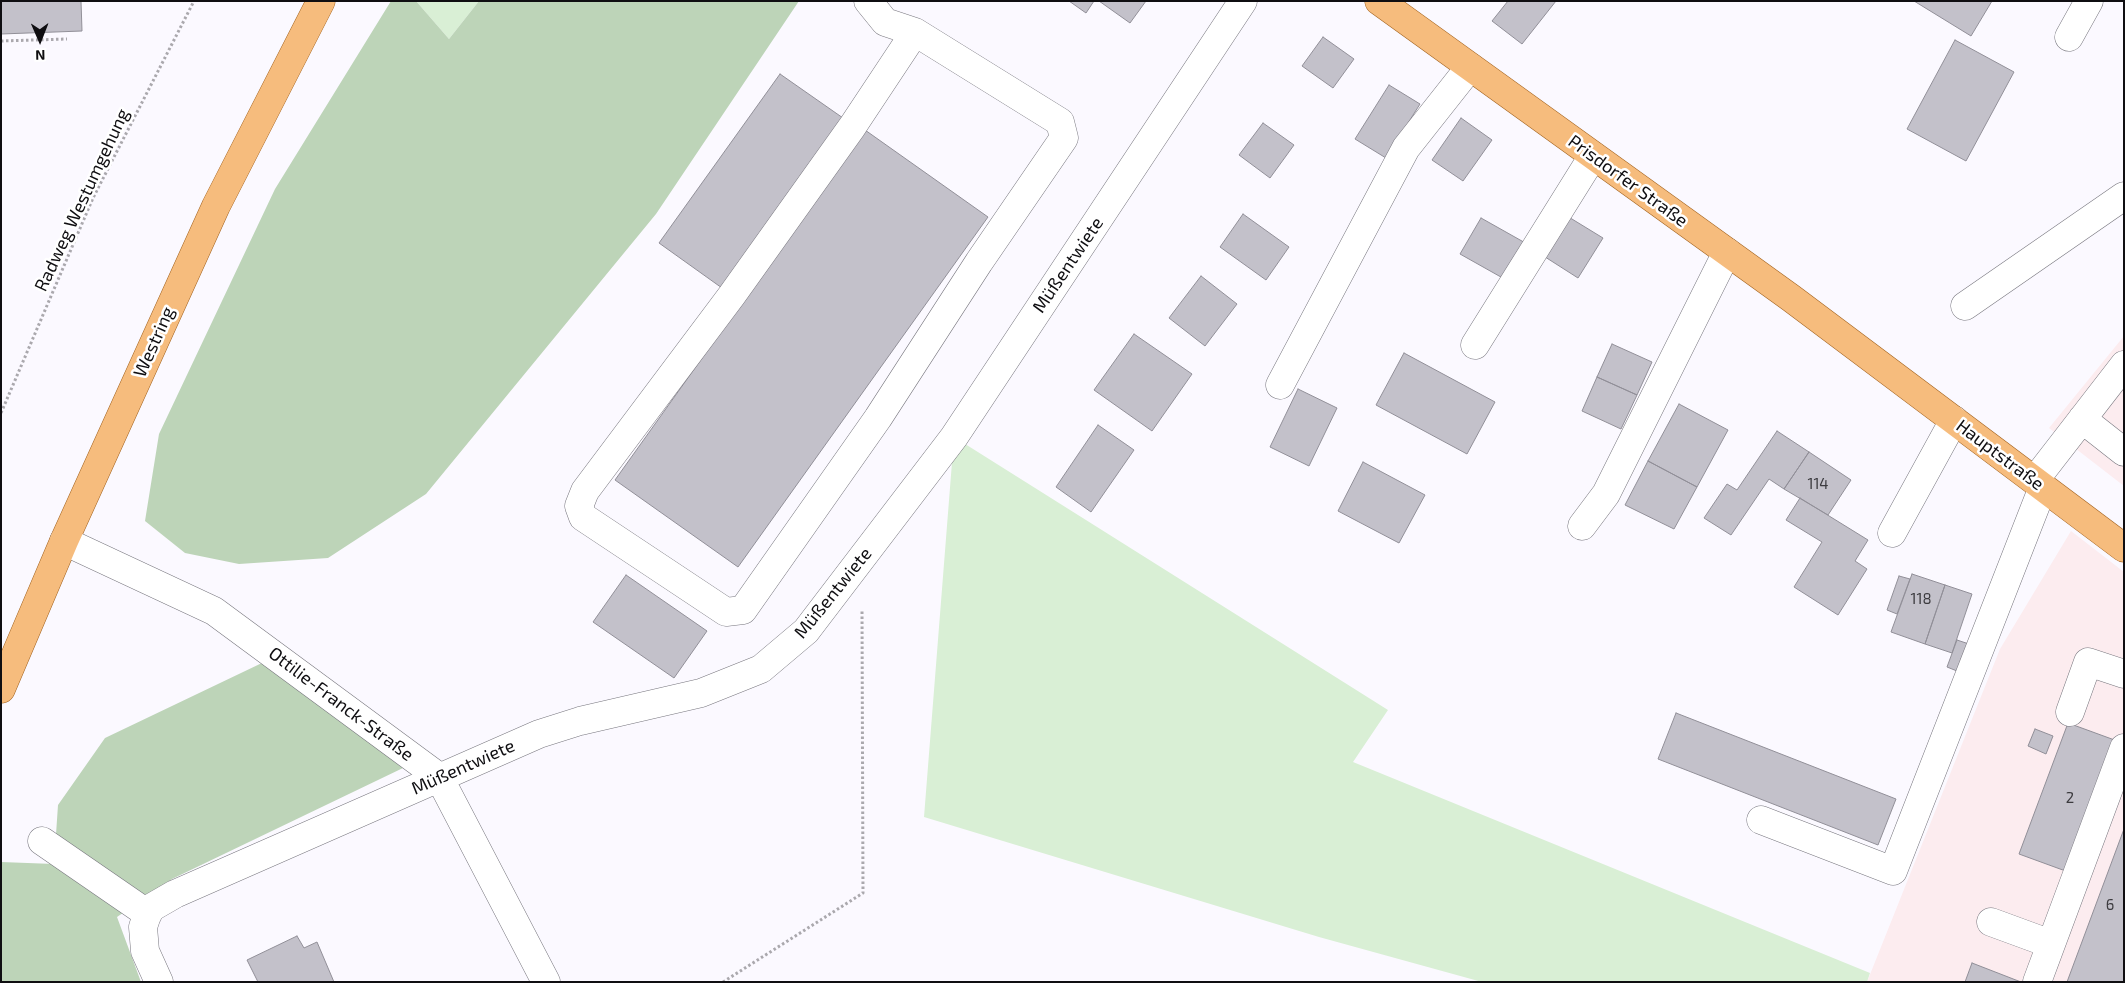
<!DOCTYPE html>
<meta charset="utf-8">
<style>
body{margin:0}
#map{position:relative;width:2125px;height:983px;overflow:hidden;background:#fbf9ff;font-family:"Exo 2",sans-serif}
canvas{display:block}
.frame{position:absolute;inset:0;border:2px solid #0f0e11;pointer-events:none}
.north{position:absolute;left:15px;top:15px;width:50px;height:50px;-webkit-text-stroke:4px #fff;paint-order:stroke;rotate:179deg;font-size:14px;font-weight:700;line-height:20px;text-align:center;color:#0f0e11}
.north::after{content:'';display:block;margin:auto;width:18px;height:22px;background:#0f0e11;clip-path:polygon(50% 0,100% 100%,50% 72%,0 100%)}
</style>
<div id="map">
<canvas width="2125" height="983"></canvas>
<div class="frame"></div>
<div class="north">N</div>
</div>
<script>
const context = document.querySelector('canvas').getContext('2d');
context.lineJoin = 'round';
function fillPath(path, color) {
  context.fillStyle = color;
  context.fill(path, 'evenodd');
}
function toPath(rows) {
  const path = new Path2D();
  for (const r of rows) {
    path.moveTo(r[0], r[1]);
    for (let i = 2; i < r.length; i += 2) path.lineTo(r[i], r[i + 1]);
  }
  return path;
}
function trace(path, color, width, dash) {
  context.strokeStyle = color;
  context.lineWidth = width;
  context.lineCap = dash ? 'butt' : 'round';
  context.setLineDash(dash || []);
  context.stroke(path);
}
function label(font, color, halo, rows, align = 'center') {
  context.font = font + ' "Exo 2",sans-serif';
  context.lineWidth = 5;
  context.setLineDash([]);
  context.textBaseline = 'middle';
  context.strokeStyle = halo;
  context.fillStyle = color;
  for (const [text, x, y, turn = 0] of rows) {
    context.save();
    context.translate(x, y);
    context.rotate((+turn || 0) * Math.PI / 180);
    context.textAlign = isNaN(turn) ? turn : align;
    if (halo) context.strokeText(text, 0, 0);
    context.fillText(text, 0, 0);
    context.restore();
  }
}
const commercial = toPath([
 [2124,336,2124,486,2049,428],
 [2071,531,2124,572,2124,982,1867,982,2000,649]
]);
const green = toPath([
 [416,1,479,1,449,39],
 [954,437,1388,710,1353,762,1870,973,1867,982,1482,982,1319,937,924,817]
]);
const forest = toPath([
 [391,1,416,1,449,39,479,1,799,1,656,214,426,494,328,558,239,564,185,553,145,521,159,434,275,189],
 [264,662,403,768,172,879,117,917,141,982,1,982,1,862,54,864,58,805,105,738]
]);
const building = toPath([
 [1,1,81,1,82,31,1,34,1,1],
 [1069,1,1094,1,1086,13,1069,1],
 [1099,1,1146,1,1130,23,1099,1],
 [1508,1,1556,1,1522,44,1492,21,1508,1],
 [1914,1,1992,1,1971,36,1914,1],
 [1323,37,1354,59,1333,88,1302,66,1323,37],
 [1955,40,2014,72,1966,161,1907,129,1955,40],
 [780,74,843,118,722,288,659,243,780,74],
 [1389,85,1420,104,1386,158,1355,139,1389,85],
 [1461,118,1492,140,1463,181,1432,160,1461,118],
 [1263,123,1294,145,1270,178,1239,155,1263,123],
 [865,130,988,217,738,567,615,480,865,130],
 [1243,214,1289,247,1266,280,1220,247,1243,214],
 [1567,216,1603,238,1578,278,1542,255,1567,216],
 [1481,218,1529,245,1508,281,1460,254,1481,218],
 [1201,276,1237,304,1205,346,1169,318,1201,276],
 [1134,334,1192,374,1152,431,1094,390,1134,334],
 [1612,344,1652,362,1637,395,1597,377,1612,344],
 [1404,353,1495,402,1467,454,1376,405,1404,353],
 [1597,377,1637,395,1621,429,1582,411,1597,377],
 [1298,389,1337,408,1309,466,1270,447,1298,389],
 [1679,404,1728,430,1697,487,1648,461,1679,404],
 [1098,425,1134,450,1091,512,1056,487,1098,425],
 [1777,431,1809,452,1784,489,1769,479,1731,535,1704,518,1727,484,1737,490,1777,431],
 [1809,452,1851,480,1828,515,1784,489,1809,452],
 [1648,461,1697,487,1674,529,1625,505,1648,461],
 [1363,462,1425,495,1399,543,1338,511,1363,462],
 [1800,498,1868,540,1855,561,1867,569,1838,615,1794,587,1822,542,1786,520,1800,498],
 [1912,574,1945,585,1925,644,1891,632,1912,574],
 [626,575,707,631,674,678,593,622,626,575],
 [1899,576,1910,579,1897,614,1887,610,1899,576],
 [1945,585,1972,594,1952,653,1925,644,1945,585],
 [1957,640,1972,645,1962,673,1947,667,1957,640],
 [1676,713,1896,799,1878,845,1658,759,1676,713],
 [2068,723,2120,742,2071,873,2019,854,2068,723],
 [2035,729,2053,736,2046,754,2028,746,2035,729],
 [2124,829,2124,982,2067,982,2124,829],
 [297,936,304,948,317,942,334,982,258,982,247,960,297,936],
 [1972,963,2021,982,1965,982,1972,963]
]);
const path = toPath([
 [1,41,67,39],
 [1,413,93,198,194,1],
 [723,982,863,893,862,610]
]);
const minor = toPath([
 [868,1,885,22,915,32,1060,122,1064,138,979,262,878,418,743,610,726,612,583,517,579,506,585,491,732,295,852,127,915,32],
 [2069,37,2089,1],
 [1965,306,2124,196],
 [1475,345,1593,156],
 [1280,385,1406,148,1470,67],
 [2082,419,2124,452],
 [2035,480,2124,365],
 [1582,526,1606,494,1727,252],
 [1892,533,1954,420],
 [64,541,214,611,439,777,546,982],
 [2070,712,2088,662,2124,674],
 [1761,820,1893,871,2043,487],
 [42,841,148,914],
 [1991,922,2051,944],
 [159,982,145,951,143,927,149,909,175,894,539,734,580,721,701,693,761,669,806,631,954,437,1243,1],
 [2037,982,2124,748]
]);
const major = toPath([
 [1379,1,1791,298,2124,548],
 [1,689,64,541,216,206,321,1]
]);
const numberNames = [
 ["114",1818,484],
 ["118",1921,599],
 ["2",2070,798],
 ["6",2110,905]
];
const streetNames = [
 ["Prisdorfer Straße",1628,181,36],
 ["Radweg Westumgehung",82,200,-65],
 ["Müßentwiete",1068,265,-56],
 ["Westring",154,342,-66],
 ["Hauptstraße",2000,455,37],
 ["Müßentwiete",833,593,-51],
 ["Ottilie-Franck-Straße",341,704,37],
 ["Müßentwiete",463,767,-24]
];
fillPath(commercial, '#fcecef');
fillPath(green, '#d9efd5');
fillPath(forest, '#bdd4b8');
fillPath(building, '#c3c1ca');
trace(building, '#918f98', 1);
trace(minor, '#77767e', 29);
trace(major, '#a1621f', 29);
trace(path, '#aaa8ad', 3, [2.5, 2.5]);
trace(minor, '#fff', 28);
trace(major, '#f6bc7d', 28);
label('15px', '#3c3b3f', null, numberNames);
label('18px', '#0f0e11', '#fff', streetNames);
</script>
